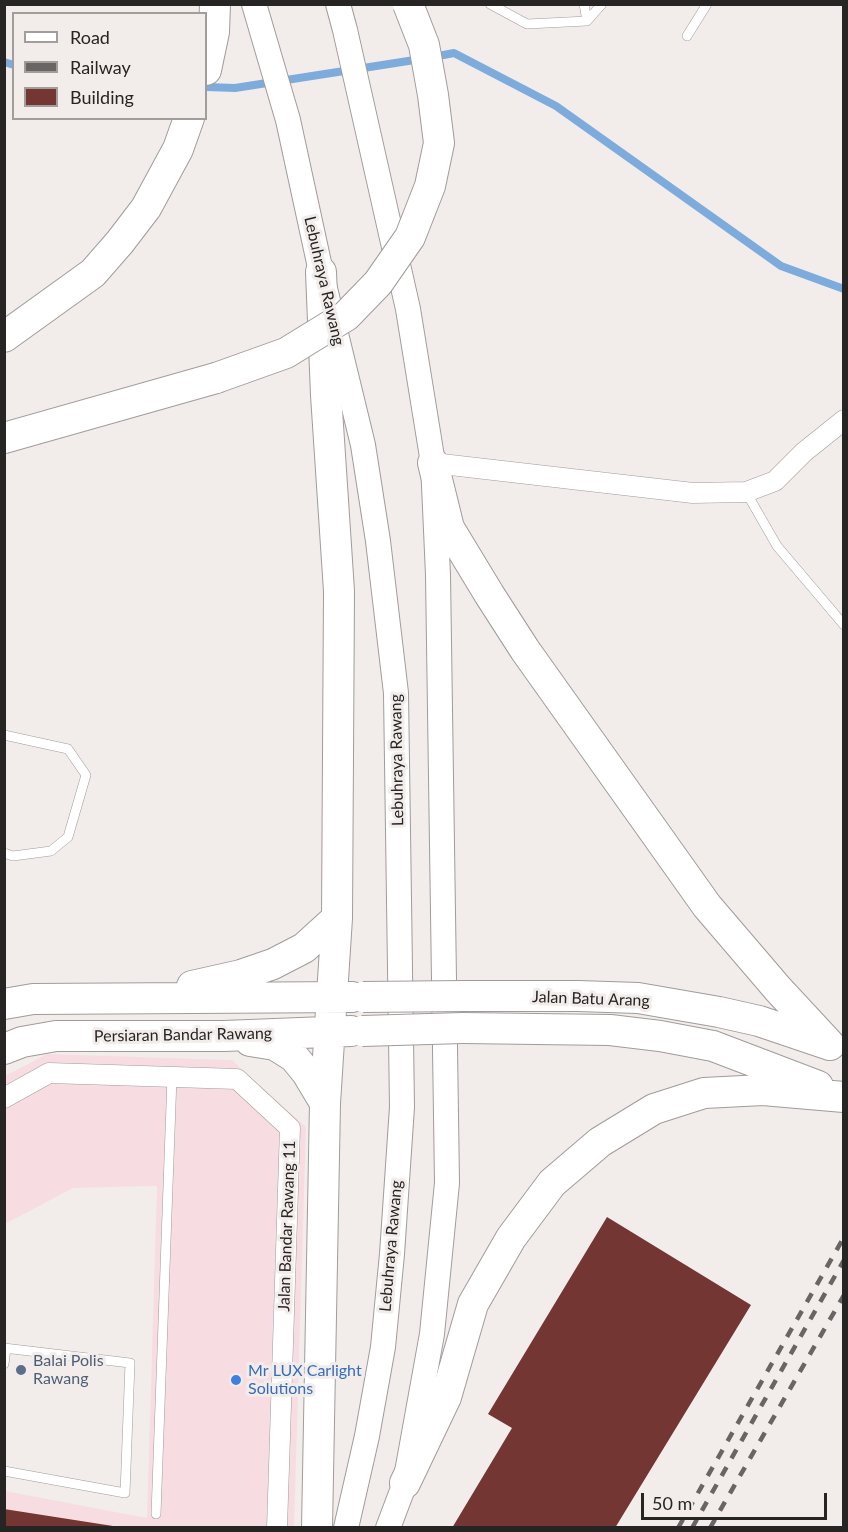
<!DOCTYPE html>
<style>
body{margin:0}
#map{position:relative;width:848px;height:1532px;overflow:hidden;background:#f2edeb;font-family:Lato,sans-serif}
canvas{display:block}
.frame{position:absolute;inset:0;border:6px solid #272524;pointer-events:none}
.legend{position:absolute;left:12px;top:12px;width:195px;height:108px;box-sizing:border-box;background:#f2edeb;border:2px solid #a19d9b;margin:0;padding:8px 10px;list-style:none;font-size:18px;color:#272524}
.legend li{display:flex;align-items:center;gap:12px;height:30px}
.legend b{width:30px;border:2px solid #a19d9b}
.scale{position:absolute;left:641px;top:1493px;width:186px;height:27px;box-sizing:border-box;border:3px solid #272524;border-top:0;padding-left:8px;font-size:18px;line-height:21px;white-space:nowrap;color:#272524;-webkit-text-stroke:4px #f2edeb;paint-order:stroke}
</style>
<div id="map">
<canvas width="848" height="1532"></canvas>
<div class="frame"></div>
<ul class="legend">
<li><b style="height:8px;background:#fff"></b>Road</li>
<li><b style="height:8px;background:#686564"></b>Railway</li>
<li><b style="height:16px;background:#733632"></b>Building</li>
</ul>
<div class="scale">50 m</div>
</div>
<script>
const context = document.querySelector('canvas').getContext('2d');
context.lineJoin = 'round';
function fillPath(path, color) {
  context.fillStyle = color;
  context.fill(path, 'evenodd');
}
function toPath(rows) {
  const path = new Path2D();
  for (const r of rows) {
    path.moveTo(r[0], r[1]);
    for (let i = 2; i < r.length; i += 2) path.lineTo(r[i], r[i + 1]);
  }
  return path;
}
function trace(path, color, width, dash) {
  context.strokeStyle = color;
  context.lineWidth = width;
  context.lineCap = dash ? 'butt' : 'round';
  context.setLineDash(dash || []);
  context.stroke(path);
}
function label(font, color, halo, rows, align = 'center') {
  context.font = font + ' Lato,sans-serif';
  context.lineWidth = 6;
  context.setLineDash([]);
  context.textBaseline = 'middle';
  context.strokeStyle = halo;
  context.fillStyle = color;
  for (const [text, x, y, turn = 0] of rows) {
    context.save();
    context.translate(x, y);
    context.rotate((+turn || 0) * Math.PI / 180);
    context.textAlign = isNaN(turn) ? turn : align;
    if (halo) context.strokeText(text, 0, 0);
    context.fillText(text, 0, 0);
    context.restore();
  }
}
const commercial = toPath([
 [47,1054,232,1060,306,1127,294,1527,5,1527,5,1491,147,1518,157,1186,73,1188,5,1224,5,1076]
]);
const stream = toPath([
 [433,57,454,53,556,106,781,266,844,289],
 [4,62,14,65],
 [206,87,235,88,421,59]
]);
const building = toPath([
 [607,1217,751,1305,615,1528,452,1528,512,1428,488,1414],
 [4,1509,113,1526,113,1528,4,1528]
]);
const service = toPath([
 [490,4,527,24,587,21,602,4],
 [584,4,587,21],
 [687,36,707,4],
 [746,492,777,546,844,625],
 [4,735,68,749,86,775,68,837,51,851,13,856,4,853],
 [4,1348,130,1363,125,1493,4,1471],
 [4,1364,6,1349],
 [156,1514,172,1077]
]);
const minor = toPath([
 [433,463,693,493,746,492,775,481,804,452,844,420],
 [4,1098,49,1073,237,1079,290,1128,277,1528]
]);
const tertiary = toPath([
 [254,4,288,120,321,272,363,445,378,541,396,693,402,1107,392,1254,383,1347,367,1436,346,1528],
 [338,4,345,30,408,309,433,463,438,575,447,1183,432,1334,405,1483,388,1528]
]);
const primary = toPath([
 [206,70,214,32,215,4],
 [4,337,93,273,120,242,146,208,178,149,189,118],
 [4,438,216,378],
 [433,463,449,528,489,594,525,650,707,906,778,989,830,1045],
 [192,986,241,975,273,964,304,948,337,918],
 [464,996,578,996,638,998,719,1012,759,1021,827,1044],
 [4,1004,33,999,352,997],
 [463,1028,610,1030,660,1036,713,1046,818,1086],
 [250,1041,275,1045,294,1057,307,1073,325,1103],
 [4,1049,22,1042,56,1036,224,1036,351,1031],
 [405,1483,446,1397,473,1304,511,1238,552,1183,600,1142,654,1109,704,1093,763,1090,844,1097],
 [317,1528,325,1103,337,918,339,591,326,395,321,272]
]);
const rail = toPath([
 [678,1528,844,1237],
 [692,1528,844,1260],
 [710,1528,844,1295]
]);
const primaryBridge = toPath([
 [216,378,286,353,346,316,378,283,410,237,430,186,439,143,433,95,424,45,408,4],
 [363,997,464,996],
 [362,1031,463,1028]
]);
const markers = [
 [21,1370,6,"#5c6f8a"],
 [236,1380,6,"#3f7fe0"]
];
const streetNames = [
 ["Lebuhraya Rawang",324,281,77],
 ["Lebuhraya Rawang",397,760,-91],
 ["Jalan Batu Arang",591,999,2],
 ["Persiaran Bandar Rawang",183,1035,-1],
 ["Jalan Bandar Rawang 11",287,1226,-88],
 ["Lebuhraya Rawang",391,1246,-85]
];
const serviceNames = [
 ["Balai Polis",33,1361],
 ["Rawang",33,1379]
];
const shopNames = [
 ["Mr LUX Carlight",248,1371],
 ["Solutions",248,1389]
];
fillPath(commercial, '#f7dde1');
trace(stream, '#7dacdc', 8);
fillPath(building, '#733632');
trace(service, '#a09c9a', 10);
trace(minor, '#a09c9a', 21);
trace(tertiary, '#a09c9a', 26);
trace(primary, '#a09c9a', 32);
trace(service, '#fff', 9);
trace(minor, '#fff', 20);
trace(tertiary, '#fff', 24);
trace(primary, '#fff', 30);
trace(rail, '#686564', 4.5, [10, 10]);
trace(primaryBridge, '#a09c9a', 32, []);
trace(primaryBridge, '#fff', 30);
for (const [x, y, r, color] of markers) {
  const dot = new Path2D();
  dot.arc(x, y, r, 0, 2 * Math.PI);
  context.fillStyle = color;
  context.fill(dot);
  trace(dot, '#f2edeb', 2);
}
label('16px', '#272524', '#f2edeb', streetNames);
label('16px', '#4e5e75', '#f2edeb', serviceNames, 'left');
label('16px', '#366cbe', '#f2edeb', shopNames, 'left');
</script>
